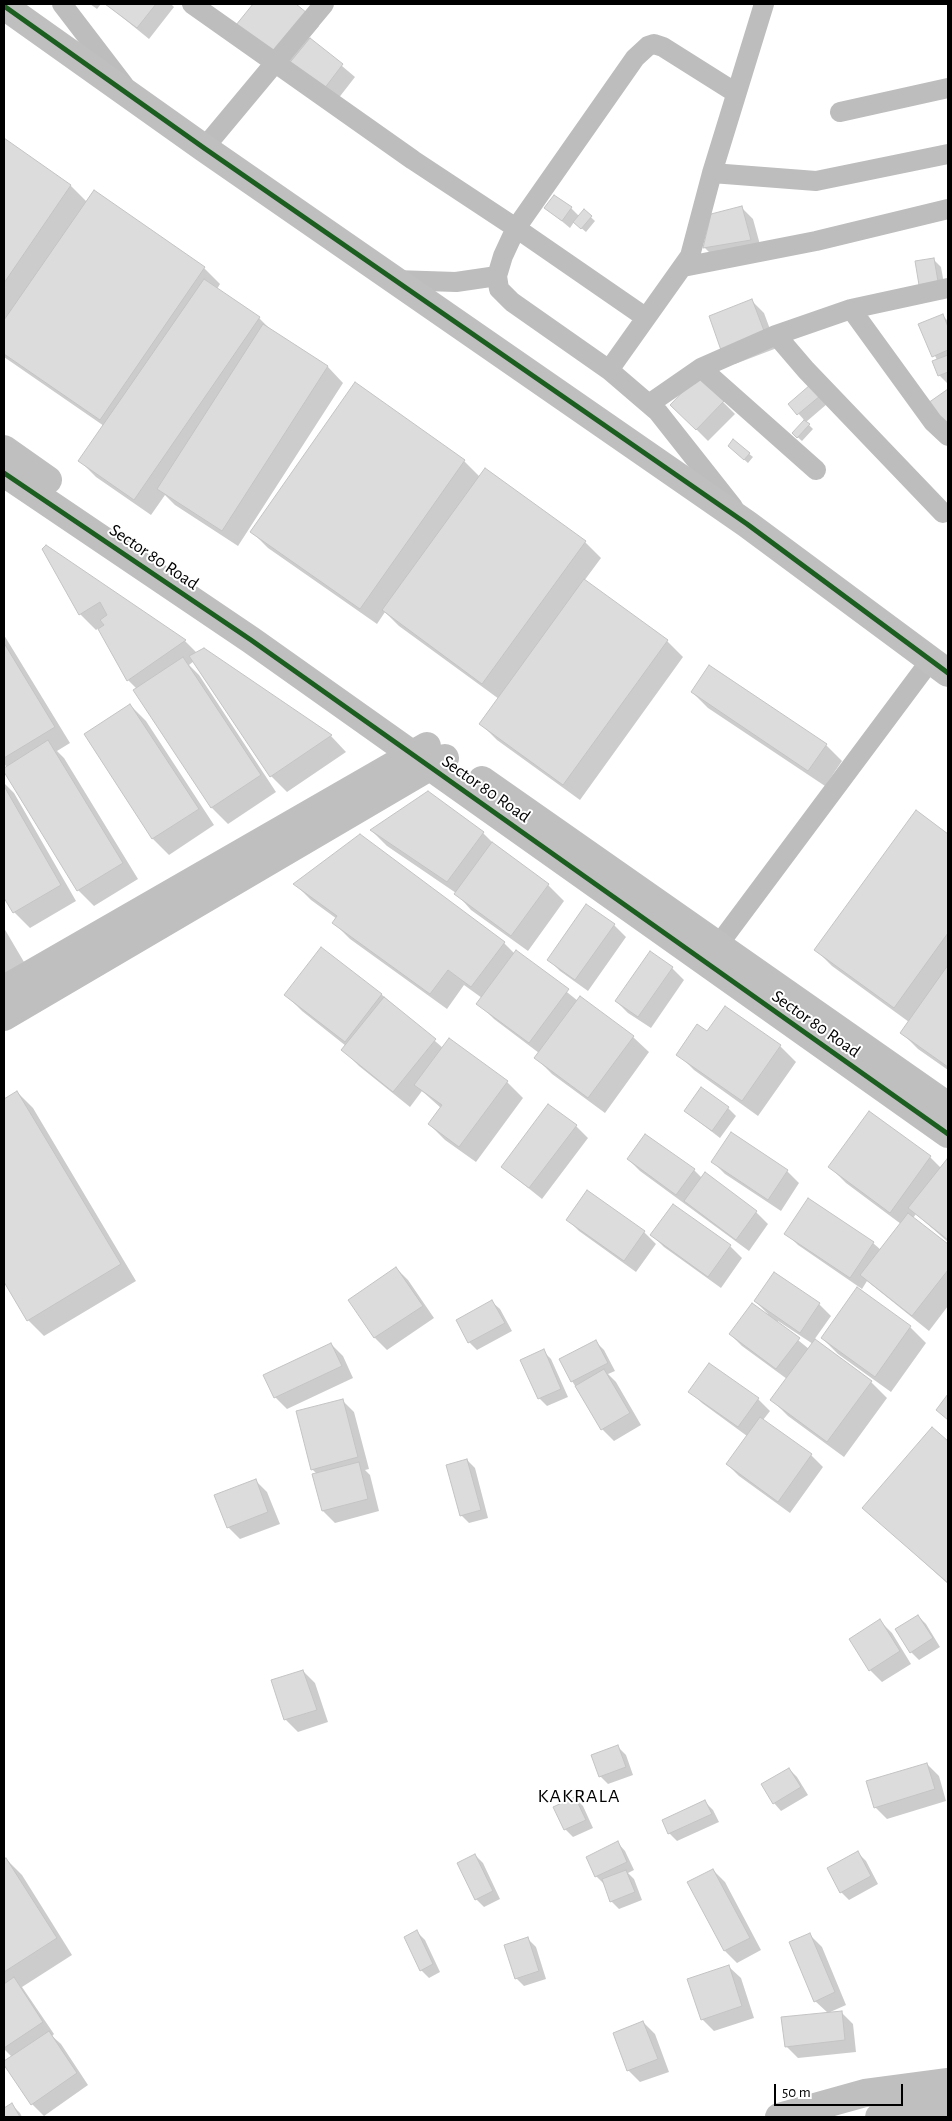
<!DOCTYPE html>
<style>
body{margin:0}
#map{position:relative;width:952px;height:2121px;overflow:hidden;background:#fff;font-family:"Alegreya Sans",sans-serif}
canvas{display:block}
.frame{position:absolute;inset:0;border:5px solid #000;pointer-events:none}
.scale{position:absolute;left:774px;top:2084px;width:129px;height:22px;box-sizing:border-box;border:2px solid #000;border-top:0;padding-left:6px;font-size:15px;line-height:18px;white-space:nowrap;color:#000;-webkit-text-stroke:4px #fff;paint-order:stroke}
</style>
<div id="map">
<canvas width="952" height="2121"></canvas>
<div class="frame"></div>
<div class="scale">50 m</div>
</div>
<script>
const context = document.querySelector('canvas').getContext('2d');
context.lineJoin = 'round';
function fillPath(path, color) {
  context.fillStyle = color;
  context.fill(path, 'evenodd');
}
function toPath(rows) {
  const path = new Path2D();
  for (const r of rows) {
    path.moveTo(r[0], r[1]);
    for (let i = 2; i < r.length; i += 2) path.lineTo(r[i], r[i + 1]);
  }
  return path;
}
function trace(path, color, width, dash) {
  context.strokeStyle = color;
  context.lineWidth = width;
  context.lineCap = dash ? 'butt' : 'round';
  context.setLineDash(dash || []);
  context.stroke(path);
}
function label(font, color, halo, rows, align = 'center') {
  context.font = font + ' "Alegreya Sans",sans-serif';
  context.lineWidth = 4;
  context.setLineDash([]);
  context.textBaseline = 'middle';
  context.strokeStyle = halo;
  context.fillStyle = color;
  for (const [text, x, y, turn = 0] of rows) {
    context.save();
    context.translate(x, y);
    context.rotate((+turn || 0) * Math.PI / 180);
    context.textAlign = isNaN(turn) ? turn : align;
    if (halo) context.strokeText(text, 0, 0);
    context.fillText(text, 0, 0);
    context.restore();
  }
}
const shadow = toPath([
 [90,4,101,4,97,9],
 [106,4,171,4,174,7,149,39],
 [255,4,294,4,319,26,309,38,355,77,334,104,238,25],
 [4,140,71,186,87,202,94,192,204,268,220,284,217,289,259,318,272,331,328,367,343,383,238,546,175,505,165,495,151,515,96,477,80,461,104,426,4,357],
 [741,207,753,219,762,252,716,259,704,247],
 [546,208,571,208,580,217,584,211,595,221,586,232,574,222,570,228],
 [933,259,941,267,946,295,930,298],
 [752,301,764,313,777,348,735,364,723,352],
 [942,315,948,321,947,383,939,375,937,360,920,325],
 [698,377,735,414,708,441,672,405],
 [810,387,827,404,806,422,813,429,802,441,793,433,805,421,790,404],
 [733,441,753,457,748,463,733,450],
 [464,461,480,477,585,542,601,558,584,581,667,641,683,657,580,800,497,740,481,724,499,699,399,626,385,612,377,624,268,548,252,532],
 [46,547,185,641,197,653,204,649,331,736,346,752,287,792,271,776,194,661,189,665,199,675,276,792,228,824,212,808,135,691,137,689,128,680,99,628,96,630,80,614],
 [4,635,70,743,57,751,64,758,138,879,94,906,78,890,4,771,7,767,4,764],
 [692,692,826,745,842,761,825,786,708,708],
 [130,705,146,721,214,825,169,855,153,839,85,734],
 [4,783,14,793,76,901,30,928,14,912,4,895],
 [428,792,483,833,499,849,548,885,564,901,528,951,471,910,456,893,387,846,372,831],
 [916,812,948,835,948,1070,918,1049,902,1033,909,1022,832,966,816,950],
 [295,884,504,943,515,954,517,952,578,1001,633,1037,649,1052,605,1113,552,1074,536,1058,539,1053,494,1019,478,1003,482,998,464,985,447,1009,350,939,334,923,337,919,311,900],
 [614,925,626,937,588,991,560,971,548,959],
 [4,928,24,962,4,974],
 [650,953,672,968,684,980,651,1028,628,1013,616,1001],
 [381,994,443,1048,507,1082,523,1098,476,1162,445,1140,429,1124,441,1108,422,1091,410,1107,359,1066,343,1050,346,1046,302,1011,286,995],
 [708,1032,780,1046,796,1062,758,1116,694,1070,678,1054],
 [17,1092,33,1108,136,1281,44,1336,28,1320,4,1280,4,1100],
 [728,1108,736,1116,720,1138,685,1111],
 [870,1112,930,1157,941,1168,948,1161,948,1242,916,1214,913,1218,948,1245,948,1306,929,1331,867,1281,862,1289,798,1245,786,1233,873,1243,881,1250,901,1224,846,1183,830,1167],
 [576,1126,588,1138,542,1199,502,1167],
 [628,1159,694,1170,702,1178,756,1212,768,1224,749,1251,640,1171],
 [713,1162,787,1171,799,1183,781,1211,725,1174],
 [588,1191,644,1232,656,1244,636,1272,579,1231,567,1219],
 [652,1235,730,1246,742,1258,721,1288,664,1247],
 [396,1268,408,1280,434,1318,387,1350,375,1338,350,1300],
 [755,1301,819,1304,831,1316,814,1340,871,1382,887,1398,844,1457,788,1416,772,1400,787,1379,742,1346,730,1334,768,1314],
 [778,1321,813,1344,809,1349,777,1323],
 [492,1302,500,1309,512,1331,477,1350,470,1343,457,1321],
 [910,1327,926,1343,891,1392,838,1354,822,1338],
 [596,1342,604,1350,615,1371,608,1374,616,1382,641,1425,614,1441,602,1429,572,1381],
 [331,1344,343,1356,353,1378,287,1409,275,1397],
 [543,1351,551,1359,568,1397,547,1406,539,1398],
 [690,1391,758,1399,770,1411,763,1420,811,1455,823,1467,790,1513,739,1476,727,1464,747,1436,702,1403],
 [342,1400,354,1412,369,1469,365,1470,370,1475,379,1511,335,1523,323,1511,317,1474,312,1469],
 [932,1429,948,1443,948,1584,864,1508],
 [467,1460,475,1468,488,1518,469,1523,461,1515],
 [255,1480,267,1492,280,1524,240,1539,228,1527],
 [918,1616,926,1624,940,1647,919,1660,911,1652],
 [880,1621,892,1633,911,1664,882,1682,870,1670],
 [303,1671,315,1683,328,1722,298,1732,286,1720,273,1681],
 [618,1747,626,1755,633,1775,608,1784,600,1776],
 [927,1764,939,1776,946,1801,887,1819,875,1807],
 [789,1769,797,1777,808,1795,781,1811,774,1803],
 [575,1798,583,1806,593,1828,573,1837,565,1829],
 [705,1802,713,1810,719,1822,677,1841,669,1833],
 [618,1843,625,1851,634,1870,628,1873,634,1879,642,1900,619,1909,611,1901,604,1884,596,1876],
 [858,1853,866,1861,878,1884,849,1900,841,1892],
 [475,1855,483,1863,500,1899,484,1907,476,1899],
 [6,1859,22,1875,72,1955,22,1987,54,2034,52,2036,61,2044,88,2085,44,2116,32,2104,4,2063,12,2057,4,2049,4,1861],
 [713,1870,725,1882,761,1950,737,1963,725,1951,689,1883],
 [417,1932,425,1940,440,1972,429,1978,421,1970],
 [810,1935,822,1947,846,2005,828,2013,841,2012,853,2024,856,2052,798,2058,786,2046,828,2013,815,2001],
 [528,1939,536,1947,546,1979,524,1986,516,1978],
 [728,1966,741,1978,754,2018,714,2031,702,2019],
 [643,2022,655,2034,669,2072,640,2082,628,2070],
 [12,2105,20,2113,22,2117,4,2117,4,2110]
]);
const building = toPath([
 [105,4,156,4,137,28,105,4],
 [253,4,296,4,307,13,274,55,236,25,253,4],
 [310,38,343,64,321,93,287,66,310,38],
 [4,138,71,185,4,283,4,138],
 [94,190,205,267,100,420,4,354,4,320,94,190],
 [554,195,572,207,562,221,544,208,554,195],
 [742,206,751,240,703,248,711,214,742,206],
 [584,209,592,216,581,229,573,222,584,209],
 [934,258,939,287,920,291,915,261,934,258],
 [204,279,260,317,134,500,78,461,204,279],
 [752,299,766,336,722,353,709,316,752,299],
 [943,314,948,327,948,350,932,357,918,324,943,314],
 [263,324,328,366,222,531,157,489,263,324],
 [948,355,948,372,938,376,932,361,948,355],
 [698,376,724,401,696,430,670,405,698,376],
 [355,382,465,460,360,609,250,532,355,382],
 [810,385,820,396,797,415,788,404,810,385],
 [948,389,948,431,928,403,948,389],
 [804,420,810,424,797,438,792,433,804,420],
 [733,439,750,453,744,460,728,446,733,439],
 [485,468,586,541,482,684,382,610,485,468],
 [46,545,186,640,127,681,98,629,104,625,100,620,107,615,100,602,79,615,42,549,46,545],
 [584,579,668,640,563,785,479,724,584,579],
 [4,643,55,727,4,758,4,643],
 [204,648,332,735,270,777,189,656,204,648],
 [183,657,261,775,211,808,133,690,183,657],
 [709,665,827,744,808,771,691,692,709,665],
 [130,704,199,809,152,839,84,734,130,704],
 [48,740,123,863,77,891,4,772,4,768,48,740],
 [4,786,61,885,13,913,4,898,4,786],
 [428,791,484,832,447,882,370,830,428,791],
 [916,810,948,834,948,933,894,1008,814,950,916,810],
 [360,834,505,942,471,987,448,970,430,994,332,923,337,916,293,884,360,834],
 [492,842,549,884,511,936,454,894,492,842],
 [586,904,615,924,575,980,547,960,586,904],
 [321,947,382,994,345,1042,284,995,321,947],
 [516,950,569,989,529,1043,476,1004,516,950],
 [650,951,673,967,638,1017,615,1001,650,951],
 [948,965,948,1067,900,1033,948,965],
 [580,996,634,1036,588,1098,534,1058,580,996],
 [384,997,436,1039,393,1092,341,1050,384,997],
 [725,1006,781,1045,742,1101,676,1055,697,1024,707,1031,725,1006],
 [449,1038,508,1081,459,1147,428,1124,442,1105,414,1085,449,1038],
 [701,1087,729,1107,712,1131,684,1111,701,1087],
 [17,1091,121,1264,27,1321,4,1282,4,1099,17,1091],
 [548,1104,577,1125,529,1188,501,1167,548,1104],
 [869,1111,931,1156,890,1213,828,1167,869,1111],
 [731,1132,788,1170,768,1200,711,1162,731,1132],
 [645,1134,695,1169,676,1195,627,1159,645,1134],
 [947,1159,948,1160,948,1240,908,1208,947,1159],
 [705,1172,757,1211,736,1240,684,1201,705,1172],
 [587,1190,645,1231,624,1261,566,1220,587,1190],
 [808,1198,874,1242,850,1278,784,1234,808,1198],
 [673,1204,731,1245,708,1277,650,1235,673,1204],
 [908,1213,948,1244,948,1270,912,1316,860,1275,908,1213],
 [396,1267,423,1306,374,1338,348,1300,396,1267],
 [774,1272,820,1303,800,1333,754,1301,774,1272],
 [857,1287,911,1326,875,1377,821,1338,857,1287],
 [492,1300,505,1323,468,1343,456,1320,492,1300],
 [752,1303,800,1338,776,1369,729,1334,752,1303],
 [815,1339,872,1381,827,1442,770,1400,815,1339],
 [596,1340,608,1363,571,1382,559,1359,596,1340],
 [331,1343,342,1366,274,1398,263,1375,331,1343],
 [544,1349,561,1389,538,1399,520,1360,544,1349],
 [709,1363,759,1398,738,1427,688,1392,709,1363],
 [604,1369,630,1413,601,1430,575,1386,604,1369],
 [948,1394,948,1420,936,1410,948,1394],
 [343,1399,358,1457,311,1470,296,1411,343,1399],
 [760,1417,812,1454,778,1502,726,1464,760,1417],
 [932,1427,948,1441,948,1583,862,1508,932,1427],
 [467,1459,481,1510,460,1516,446,1465,467,1459],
 [359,1462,368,1499,322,1511,312,1474,359,1462],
 [256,1479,268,1512,227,1528,214,1495,256,1479],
 [918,1615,933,1638,910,1653,895,1629,918,1615],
 [880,1619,900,1651,869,1671,849,1639,880,1619],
 [303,1670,317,1710,284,1720,271,1680,303,1670],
 [618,1745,626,1767,599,1777,591,1755,618,1745],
 [927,1763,935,1789,874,1808,866,1781,927,1763],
 [789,1768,801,1787,773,1804,761,1784,789,1768],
 [575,1797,586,1820,564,1830,553,1807,575,1797],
 [705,1800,712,1814,668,1834,662,1820,705,1800],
 [618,1841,627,1862,595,1877,586,1857,618,1841],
 [858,1851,871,1876,840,1893,827,1868,858,1851],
 [475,1854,493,1891,475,1900,457,1863,475,1854],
 [6,1858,57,1938,4,1972,4,1859,6,1858],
 [713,1869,750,1938,724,1951,687,1882,713,1869],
 [626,1870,635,1892,610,1902,602,1879,626,1870],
 [417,1930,433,1964,420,1971,404,1937,417,1930],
 [810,1933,835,1992,814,2002,789,1942,810,1933],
 [528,1937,539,1971,515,1979,504,1945,528,1937],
 [729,1965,742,2006,701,2020,687,1979,729,1965],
 [14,1977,43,2022,4,2048,4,1984,14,1977],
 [842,2011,845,2040,785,2047,781,2017,842,2011],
 [643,2021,658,2059,627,2071,613,2033,643,2021],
 [49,2031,77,2073,31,2105,4,2065,4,2061,49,2031],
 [12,2103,20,2117,4,2117,4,2108,12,2103]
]);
const street = toPath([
 [62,4,124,85],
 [192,4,413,160,516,228,645,317],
 [840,112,948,88],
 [204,148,324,4],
 [712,173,816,181,948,154],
 [683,267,816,241,948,209],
 [395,280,456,282,497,276],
 [851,309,933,422,948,436],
 [776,335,806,370,943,513],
 [701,368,816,470],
 [609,370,690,256,712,173,764,4],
 [649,404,701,368,776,335,851,309,948,288],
 [733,507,658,412,609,370,512,302,499,289,497,276,503,256,516,228,635,58,648,46,654,44,663,47,736,93],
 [710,956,930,661]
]);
const secondary = toPath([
 [4,6,204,148,747,524,948,673],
 [4,449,48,480],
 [4,473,251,640,948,1134],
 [482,780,948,1106],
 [4,989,427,746],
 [4,1017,445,758],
 [779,2117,865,2093,948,2082],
 [879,2117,948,2107]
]);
const cycleway = toPath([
 [4,6,204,148,747,524,948,673],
 [4,473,251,640,948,1134]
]);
const streetNames = [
 ["Sector 80 Road",154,557,34],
 ["Sector 80 Road",486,789,35],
 ["Sector 80 Road",816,1024,35]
];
const quarterNames = [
 ["KAKRALA",579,1796]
];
fillPath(shadow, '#0003');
fillPath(building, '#dcdcdc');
trace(building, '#c4c4c4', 1);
trace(street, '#bdbdbd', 20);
trace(secondary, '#bfbfbf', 28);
trace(cycleway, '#1b5e20', 5);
label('18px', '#000', '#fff', streetNames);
context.letterSpacing = '1px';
label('20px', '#000', '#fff', quarterNames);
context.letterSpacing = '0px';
</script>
